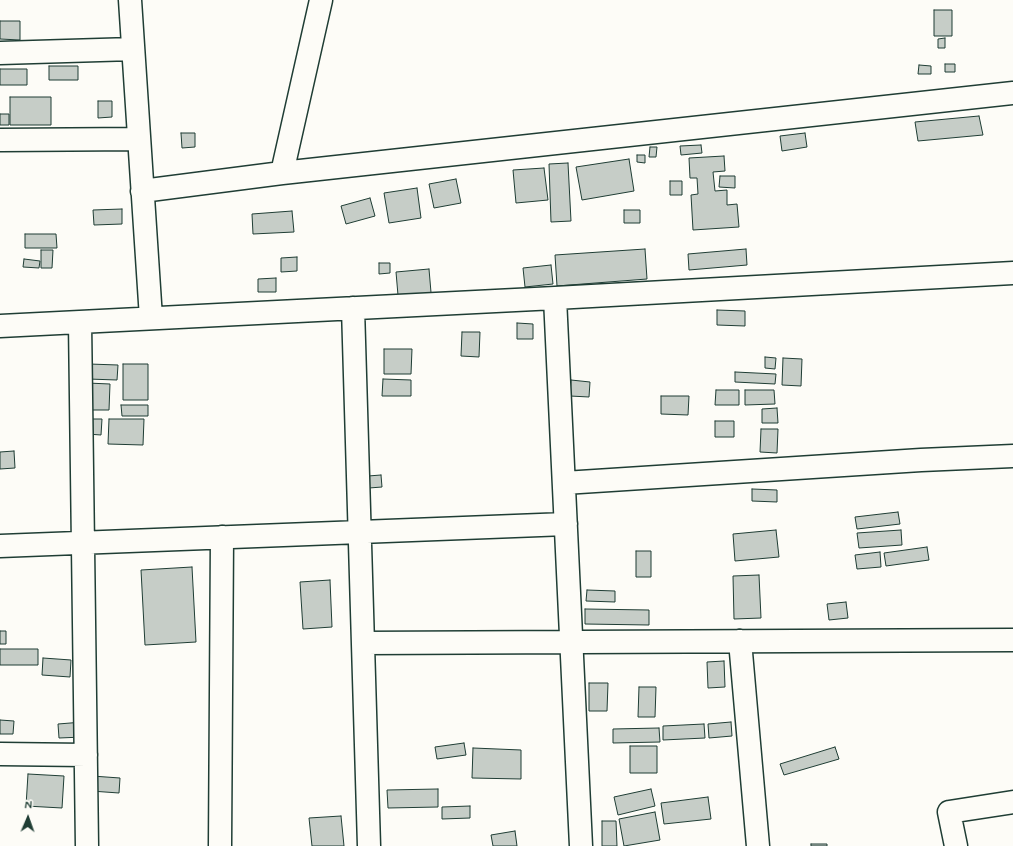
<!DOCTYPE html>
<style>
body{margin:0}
#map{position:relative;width:1013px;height:846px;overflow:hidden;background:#fdfcf7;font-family:Mynerve,sans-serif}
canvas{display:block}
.north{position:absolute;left:8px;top:798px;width:40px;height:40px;-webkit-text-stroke:3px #fdfcf7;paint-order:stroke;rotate:2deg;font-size:11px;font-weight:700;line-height:16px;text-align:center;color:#1f3d34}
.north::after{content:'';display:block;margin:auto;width:14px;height:18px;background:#1f3d34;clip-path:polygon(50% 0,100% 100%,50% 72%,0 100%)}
</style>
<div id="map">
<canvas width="1013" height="846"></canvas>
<div class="north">N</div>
</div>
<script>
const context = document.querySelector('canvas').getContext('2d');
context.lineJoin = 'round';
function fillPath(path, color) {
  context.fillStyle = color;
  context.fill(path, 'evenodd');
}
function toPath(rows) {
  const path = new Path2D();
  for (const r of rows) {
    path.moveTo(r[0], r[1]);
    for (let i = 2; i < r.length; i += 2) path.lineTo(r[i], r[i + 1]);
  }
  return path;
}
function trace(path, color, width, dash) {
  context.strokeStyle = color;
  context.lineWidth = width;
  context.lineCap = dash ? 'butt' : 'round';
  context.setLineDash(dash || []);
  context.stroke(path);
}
const building = toPath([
 [934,10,952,10,952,36,934,36,934,10],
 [0,21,20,21,20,40,0,39,0,21],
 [945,38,945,48,938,48,938,39,945,38],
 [945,64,955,64,955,72,945,72,945,64],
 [919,65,931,66,931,74,918,74,919,65],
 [49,66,78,66,78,80,49,80,49,66],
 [0,69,27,69,27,85,0,85,0,69],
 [10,97,51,97,51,125,10,125,10,97],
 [98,101,112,101,112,117,98,118,98,101],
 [0,114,9,114,9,125,0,125,0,114],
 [979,116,983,135,918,141,915,122,979,116],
 [181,133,195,133,195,147,182,148,181,133],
 [805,133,807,147,782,151,780,136,805,133],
 [701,145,702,153,681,155,680,146,701,145],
 [650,147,657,147,656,157,649,157,650,147],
 [637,155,645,155,645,163,637,162,637,155],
 [724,156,725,171,713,172,715,191,727,190,727,205,737,204,739,227,693,230,691,195,698,194,697,178,690,178,689,158,724,156],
 [629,159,634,191,582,200,576,167,629,159],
 [568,163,571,221,551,222,549,164,568,163],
 [544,168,548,200,516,203,513,170,544,168],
 [720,176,735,176,735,188,719,187,720,176],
 [456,179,461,203,434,208,429,184,456,179],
 [670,181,682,181,682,195,670,195,670,181],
 [417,188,421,218,389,223,384,193,417,188],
 [370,198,375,216,346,224,341,206,370,198],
 [122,209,122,224,94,225,93,210,122,209],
 [624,210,640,210,640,223,624,223,624,210],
 [292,211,294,232,253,234,252,214,292,211],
 [25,234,56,234,57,248,25,248,25,234],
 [645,249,647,279,557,286,555,255,645,249],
 [746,249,747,265,689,270,688,254,746,249],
 [41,250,53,250,52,268,41,268,41,250],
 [297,257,297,271,281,272,281,258,297,257],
 [24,259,40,261,39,268,23,267,24,259],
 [379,263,390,263,390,273,379,274,379,263],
 [551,265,553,284,525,287,523,268,551,265],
 [429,269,432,304,399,307,396,272,429,269],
 [276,278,276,292,258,292,258,279,276,278],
 [717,310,745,311,745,326,717,325,717,310],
 [517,323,533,324,533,339,517,339,517,323],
 [462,332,480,332,479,357,461,356,462,332],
 [384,349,412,349,411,374,384,374,384,349],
 [765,357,776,358,775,369,765,368,765,357],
 [783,358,802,359,801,386,782,385,783,358],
 [89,364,118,365,117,380,88,379,89,364],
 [123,364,148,364,148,400,123,400,123,364],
 [735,372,776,374,775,384,735,382,735,372],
 [383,379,411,380,411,396,382,396,383,379],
 [571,380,590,382,589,397,570,396,571,380],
 [87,383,110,384,109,410,85,410,87,383],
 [716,390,739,390,739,405,715,405,716,390],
 [745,390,774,390,775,404,745,405,745,390],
 [661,396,689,396,688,415,661,414,661,396],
 [121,405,148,405,148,416,122,416,121,405],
 [777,408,778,423,762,423,762,409,777,408],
 [87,419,102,419,101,435,87,434,87,419],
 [109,419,144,419,143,445,108,444,109,419],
 [715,421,734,421,734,437,715,437,715,421],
 [761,429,778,429,777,453,760,452,761,429],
 [14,451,15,468,0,469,0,452,14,451],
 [381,475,382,487,369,488,368,476,381,475],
 [752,489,777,490,777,502,752,501,752,489],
 [898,512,900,524,857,529,855,517,898,512],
 [776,530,779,557,735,561,733,534,776,530],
 [901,530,902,545,859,548,857,533,901,530],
 [927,547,929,560,886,566,884,553,927,547],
 [636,551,651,551,651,577,636,577,636,551],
 [880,552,881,567,857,569,855,555,880,552],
 [192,567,196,642,145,645,141,570,192,567],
 [759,575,761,618,734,619,733,576,759,575],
 [330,580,332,627,303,629,300,582,330,580],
 [587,590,615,591,615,602,586,601,587,590],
 [846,602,848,618,829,620,827,604,846,602],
 [585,609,649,610,649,625,585,624,585,609],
 [0,631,6,631,6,644,0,644,0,631],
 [0,649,38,649,38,665,0,665,0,649],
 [43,658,71,660,70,677,42,675,43,658],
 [724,661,725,687,708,688,707,662,724,661],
 [589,683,608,683,607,711,589,711,589,683],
 [639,687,656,687,655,717,638,717,639,687],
 [0,720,14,721,13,734,0,734,0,720],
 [83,722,83,737,59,738,58,724,83,722],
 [731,722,732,736,709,738,708,724,731,722],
 [704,724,705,738,663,740,663,726,704,724],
 [659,728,660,742,613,743,613,729,659,728],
 [464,743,466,755,437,759,435,747,464,743],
 [630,746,657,746,657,773,630,773,630,746],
 [835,747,839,759,784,775,780,764,835,747],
 [473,748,521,750,521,779,472,778,473,748],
 [28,774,64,776,62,808,26,806,28,774],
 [92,776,120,778,119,793,91,791,92,776],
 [438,789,438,807,388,808,387,790,438,789],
 [651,789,655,806,618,815,614,797,651,789],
 [708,797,711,819,664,824,661,803,708,797],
 [470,806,470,818,442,819,442,807,470,806],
 [655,812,660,840,624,846,619,819,655,812],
 [341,816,344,846,312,846,309,818,341,816],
 [602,821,616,821,617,846,602,846,602,821],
 [515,831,517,846,493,846,491,835,515,831],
 [811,844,827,844,827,846,811,846,811,844]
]);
const minor = toPath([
 [130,0,151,318],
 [0,53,133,49],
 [0,140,139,139],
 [282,173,321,0],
 [142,191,282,173,1013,93],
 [555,298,581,846],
 [353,308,369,846],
 [80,322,87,846],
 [0,326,555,298,1013,273],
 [564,483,921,460,1013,456],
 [0,546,566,524],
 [740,641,758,846],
 [363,643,1013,640],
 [0,754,86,755],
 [220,846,222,537],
 [956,846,949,812,1013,802]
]);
fillPath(building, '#c6cdc7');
trace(building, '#1f3d34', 1);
trace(minor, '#1f3d34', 25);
trace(minor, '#fdfcf7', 22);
</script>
